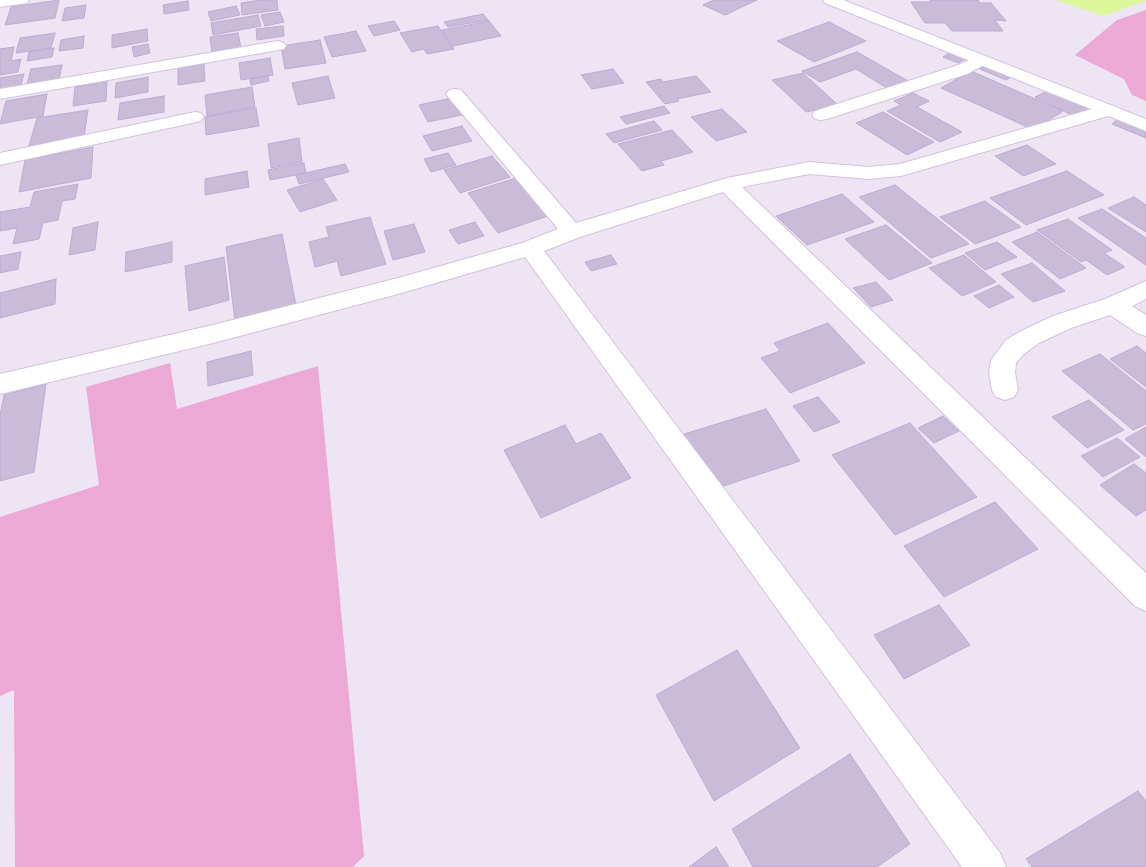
<!DOCTYPE html>
<style>
body{margin:0}
canvas{display:block;background:#ede4f4}
</style>
<canvas width="1146" height="867"></canvas>
<script>
const context = document.querySelector('canvas').getContext('2d');
context.lineJoin = 'round';
function fillPath(path, color) {
  context.fillStyle = color;
  context.fill(path, 'evenodd');
}
function toPath(rows) {
  const path = new Path2D();
  for (const r of rows) {
    path.moveTo(r[0], r[1]);
    for (let i = 2; i < r.length; i += 2) path.lineTo(r[i], r[i + 1]);
  }
  return path;
}
function trace(path, color, width, dash) {
  context.strokeStyle = color;
  context.lineWidth = width;
  context.lineCap = dash ? 'butt' : 'round';
  context.setLineDash(dash || []);
  context.stroke(path);
}
const green = toPath([
 [1146,10,1146,101,1132,95,1124,79,1075,55,1117,20],
 [170,363,177,409,318,366,364,856,353,867,15,867,14,690,0,696,0,517,99,485,86,387]
]);
const water = toPath([
 [1056,0,1146,0,1146,1,1103,16]
]);
const building = toPath([
 [59,0,55,18,5,25,11,7,59,0],
 [261,0,277,0,278,10,242,15,241,3,261,0],
 [714,0,757,0,725,15,703,5,714,0],
 [930,0,978,0,980,3,991,3,1006,21,995,20,1003,31,952,31,945,23,925,23,911,2,931,2,930,0],
 [188,1,189,10,164,14,163,5,188,1],
 [86,5,84,18,62,21,65,8,86,5],
 [236,6,240,15,211,21,208,12,236,6],
 [280,12,284,22,265,26,261,15,280,12],
 [483,14,488,20,448,27,444,22,483,14],
 [258,15,261,26,213,35,211,23,258,15],
 [394,21,400,30,374,36,368,26,394,21],
 [489,21,501,36,453,46,442,30,489,21],
 [829,22,866,41,814,62,777,41,829,22],
 [283,26,284,36,257,40,256,29,283,26],
 [438,26,454,49,427,54,424,49,412,52,400,33,438,26],
 [147,29,148,41,112,48,112,35,147,29],
 [356,31,366,51,332,57,324,37,356,31],
 [55,33,51,48,16,53,20,38,55,33],
 [238,33,241,48,212,53,210,37,238,33],
 [84,36,83,48,59,51,61,40,84,36],
 [320,40,326,63,285,69,281,46,320,40],
 [148,44,150,53,134,57,132,47,148,44],
 [14,47,11,61,21,59,18,72,0,75,0,49,14,47],
 [54,48,52,57,27,61,29,52,54,48],
 [952,51,968,58,958,63,943,57,952,51],
 [857,52,910,82,890,90,856,69,820,82,802,71,857,52],
 [270,58,273,75,241,80,239,63,270,58],
 [204,64,205,81,178,85,178,68,204,64],
 [62,65,59,79,27,84,31,69,62,65],
 [987,65,1013,76,1006,80,980,69,987,65],
 [613,69,624,83,592,89,581,75,613,69],
 [971,71,1063,111,1034,130,941,88,971,71],
 [803,73,838,105,806,112,772,80,803,73],
 [24,74,20,89,0,92,0,78,24,74],
 [268,76,269,81,251,85,250,79,268,76],
 [328,76,335,98,298,105,292,83,328,76],
 [696,76,711,92,677,99,679,101,665,104,646,82,661,79,663,82,696,76],
 [148,77,148,92,115,98,116,83,148,77],
 [107,82,106,101,73,106,75,87,107,82],
 [252,87,255,107,207,116,205,95,252,87],
 [1049,90,1091,111,1078,118,1035,97,1049,90],
 [913,93,929,101,917,107,962,132,940,142,887,111,901,105,894,101,913,93],
 [47,94,43,116,0,124,6,101,47,94],
 [164,96,164,112,118,120,120,103,164,96],
 [456,97,466,114,428,122,419,105,456,97],
 [664,106,670,113,626,124,620,117,664,106],
 [256,108,259,126,206,135,205,117,256,108],
 [722,109,747,132,716,141,691,117,722,109],
 [88,110,84,137,29,146,37,118,88,110],
 [883,112,934,142,907,155,856,123,883,112],
 [1120,117,1146,128,1146,138,1112,124,1120,117],
 [654,121,662,130,614,143,606,134,654,121],
 [462,126,472,141,432,151,423,136,462,126],
 [672,130,693,152,661,161,664,165,642,171,618,144,672,130],
 [299,138,302,162,271,168,268,144,299,138],
 [1027,145,1056,164,1023,176,995,156,1027,145],
 [93,147,91,178,19,192,25,160,93,147],
 [448,153,456,165,431,172,424,159,448,153],
 [492,156,510,177,460,193,444,170,492,156],
 [304,163,306,173,270,180,268,170,304,163],
 [345,164,349,172,299,184,296,175,345,164],
 [247,171,249,187,205,195,205,179,247,171],
 [1067,171,1104,195,1026,225,990,198,1067,171],
 [519,177,551,215,498,233,468,193,519,177],
 [323,179,337,200,300,212,287,190,323,179],
 [78,184,75,199,62,201,58,220,43,223,39,239,13,244,17,228,0,231,0,212,30,207,34,192,78,184],
 [895,185,969,244,931,258,859,197,895,185],
 [842,194,874,222,807,245,776,216,842,194],
 [1134,197,1146,205,1146,232,1108,208,1134,197],
 [985,201,1021,227,975,244,940,217,985,201],
 [1102,209,1146,238,1146,265,1078,218,1102,209],
 [370,217,386,264,341,276,337,261,315,267,309,242,329,237,326,227,370,217],
 [1068,219,1112,250,1104,253,1125,267,1107,275,1086,260,1081,262,1037,230,1068,219],
 [98,222,95,250,69,255,73,228,98,222],
 [475,222,484,236,458,244,449,230,475,222],
 [414,224,425,252,393,260,384,231,414,224],
 [886,225,932,263,889,280,845,239,886,225],
 [1037,232,1086,268,1060,279,1012,242,1037,232],
 [282,234,296,305,235,321,226,247,282,234],
 [172,242,172,262,125,272,126,252,172,242],
 [997,242,1017,257,985,270,965,253,997,242],
 [21,252,18,269,0,273,0,256,21,252],
 [611,255,617,264,591,271,585,262,611,255],
 [964,255,996,282,962,296,929,268,964,255],
 [224,257,229,300,189,311,185,266,224,257],
 [1032,263,1065,291,1033,302,1001,274,1032,263],
 [56,279,55,304,0,318,0,293,56,279],
 [876,282,893,300,871,307,853,288,876,282],
 [999,285,1014,297,989,308,974,296,999,285],
 [828,323,865,363,790,393,761,358,780,351,774,343,828,323],
 [1137,346,1146,353,1146,387,1110,359,1137,346],
 [251,351,253,375,208,386,207,362,251,351],
 [1100,354,1146,391,1146,424,1133,430,1062,371,1100,354],
 [46,384,34,472,0,481,0,415,4,395,46,384],
 [818,397,840,422,814,432,793,406,818,397],
 [1089,400,1124,430,1087,448,1052,417,1089,400],
 [766,409,800,461,714,489,684,434,766,409],
 [943,416,959,431,934,443,918,428,943,416],
 [910,423,977,497,895,535,832,455,910,423],
 [565,425,576,444,601,433,631,478,541,518,504,450,565,425],
 [1146,427,1146,457,1125,439,1146,427],
 [1117,438,1140,457,1103,477,1081,456,1117,438],
 [1134,464,1146,473,1146,510,1136,516,1100,485,1134,464],
 [995,502,1038,549,944,597,904,546,995,502],
 [939,605,970,645,904,679,874,635,939,605],
 [737,650,800,748,714,801,656,695,737,650],
 [850,754,910,844,877,867,753,867,732,829,850,754],
 [1138,791,1146,801,1146,867,1032,867,1026,859,1138,791],
 [716,847,729,867,689,867,716,847]
]);
const minor = toPath([
 [0,0,29,0,27,3,0,7,0,0],
 [278,41,284,43,286,46,284,49,0,99,0,89,278,41],
 [982,55,988,57,990,60,988,63,967,74,827,119,821,120,815,119,812,115,815,111,955,66,982,55],
 [455,89,461,90,576,223,727,178,809,162,869,167,900,164,1103,106,1109,105,1115,106,1118,110,1115,114,901,176,869,179,809,174,742,187,1146,573,1146,611,1135,606,723,192,580,237,544,251,1000,853,1006,867,962,867,525,257,398,294,213,343,0,394,0,374,213,325,398,278,522,243,558,229,449,98,446,94,449,90,455,89],
 [195,112,201,113,204,117,201,121,0,165,0,153,195,112],
 [1146,281,1146,299,1132,306,1146,315,1146,336,1137,333,1110,315,1071,328,1039,343,1024,354,1016,363,1015,373,1018,390,1014,397,1005,400,996,397,992,390,989,373,991,360,1006,340,1021,331,1053,316,1105,299,1146,281]
]);
const tertiary = toPath([
 [823,0,843,0,1146,119,1146,131,825,3,823,0]
]);
fillPath(green, '#eca9d6');
fillPath(water, '#dcf79a');
fillPath(building, '#cabbd9');
trace(building, '#beabd2', 1);
trace(minor, '#d2c3de', 2);
trace(tertiary, '#d2c3de', 2);
fillPath(minor, '#fff');
fillPath(tertiary, '#fff');
</script>
